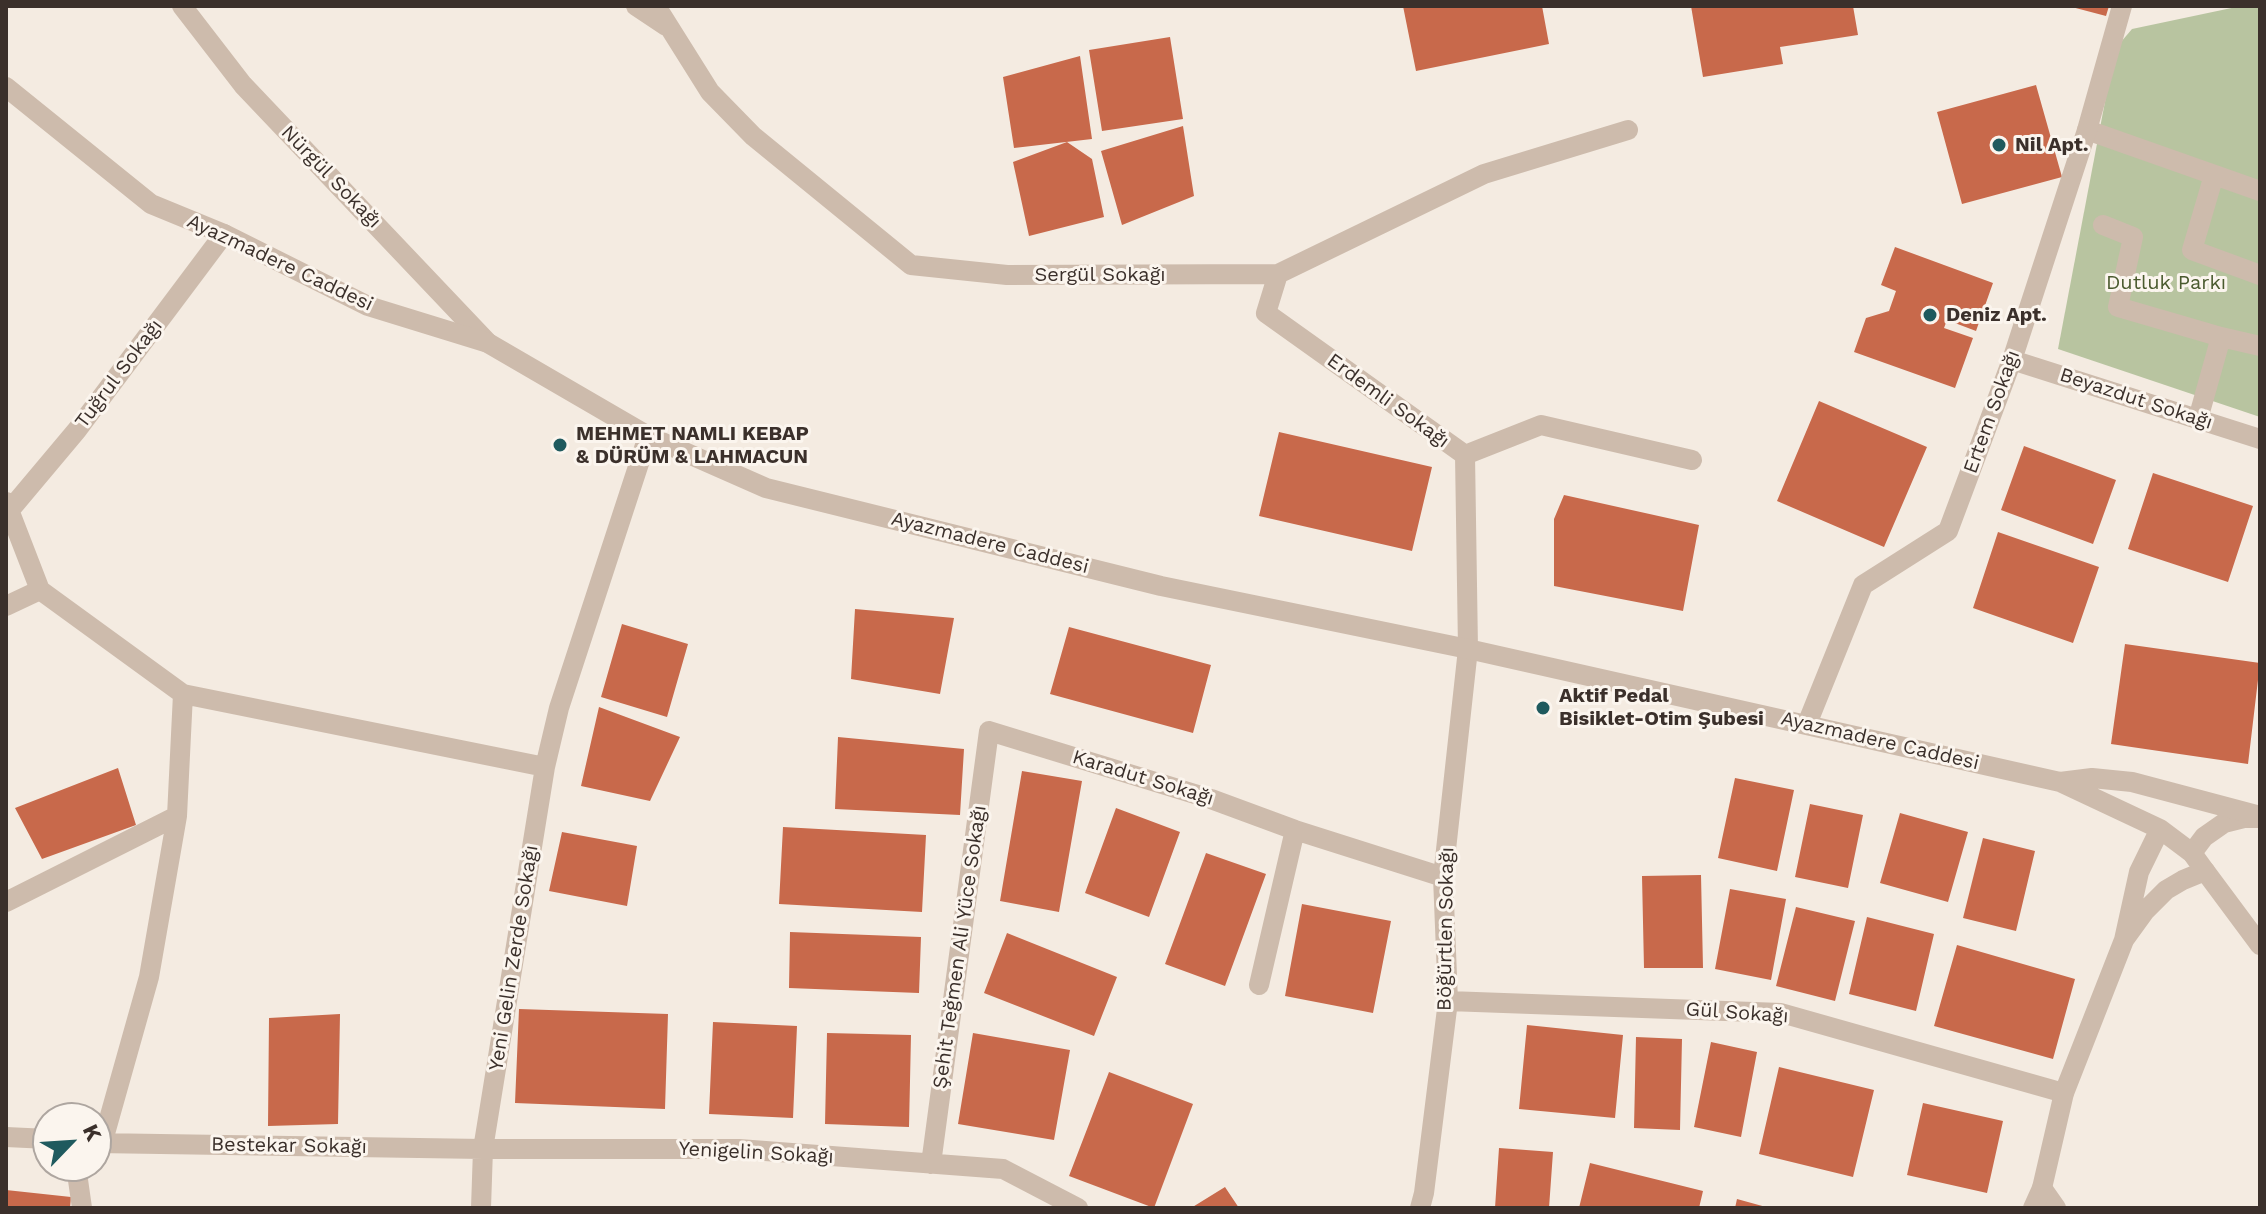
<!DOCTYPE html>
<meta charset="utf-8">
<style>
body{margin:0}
#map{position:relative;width:2266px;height:1214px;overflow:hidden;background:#f4ebe1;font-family:"Work Sans",sans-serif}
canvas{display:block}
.frame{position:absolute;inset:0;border:8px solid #3b302b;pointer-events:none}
.north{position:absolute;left:32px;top:1102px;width:80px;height:80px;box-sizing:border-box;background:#fbf5ee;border:2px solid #aea6a0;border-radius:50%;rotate:65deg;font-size:22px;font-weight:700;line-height:32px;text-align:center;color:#3b302b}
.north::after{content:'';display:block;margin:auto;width:28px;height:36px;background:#1f5a5e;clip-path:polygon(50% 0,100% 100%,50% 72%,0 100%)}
</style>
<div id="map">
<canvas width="2266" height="1214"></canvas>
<div class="frame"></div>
<div class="north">K</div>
</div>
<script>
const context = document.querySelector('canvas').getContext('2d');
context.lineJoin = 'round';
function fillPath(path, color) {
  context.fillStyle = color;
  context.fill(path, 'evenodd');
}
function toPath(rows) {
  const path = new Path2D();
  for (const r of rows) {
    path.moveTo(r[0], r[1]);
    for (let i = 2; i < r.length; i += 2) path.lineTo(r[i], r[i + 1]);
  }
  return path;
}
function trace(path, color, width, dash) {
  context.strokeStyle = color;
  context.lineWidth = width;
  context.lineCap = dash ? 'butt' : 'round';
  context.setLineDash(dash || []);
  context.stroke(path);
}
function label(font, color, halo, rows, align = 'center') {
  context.font = font + ' "Work Sans",sans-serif';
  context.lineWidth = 6;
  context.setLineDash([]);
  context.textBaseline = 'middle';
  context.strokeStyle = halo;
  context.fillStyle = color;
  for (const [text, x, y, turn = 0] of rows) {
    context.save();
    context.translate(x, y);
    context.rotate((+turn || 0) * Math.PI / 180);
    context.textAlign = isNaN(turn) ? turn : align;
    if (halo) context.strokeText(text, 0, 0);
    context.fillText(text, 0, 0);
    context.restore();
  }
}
const green = toPath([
 [2241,6,2260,6,2260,417,2058,349,2115,49,2132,29]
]);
const building = toPath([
 [1403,6,1542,6,1549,44,1416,71],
 [1691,6,1853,6,1858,35,1780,47,1783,64,1703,77],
 [2068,6,2109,6,2106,16],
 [1170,37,1183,119,1102,131,1089,50],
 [1080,56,1092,139,1014,148,1003,77],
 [2036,85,2062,177,1962,204,1937,112],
 [1183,126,1194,196,1122,225,1101,151],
 [1067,142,1092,159,1104,217,1029,236,1013,162],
 [1895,247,1993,283,1976,331,1947,320,1944,328,1973,338,1955,388,1854,352,1866,318,1889,311,1896,291,1881,285],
 [1819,401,1927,447,1884,547,1777,501],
 [1279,432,1432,467,1412,551,1259,516],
 [2024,446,2116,480,2093,544,2001,510],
 [2153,473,2253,506,2228,582,2128,549],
 [1564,495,1699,525,1683,611,1554,586,1554,519],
 [1998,532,2099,567,2073,643,1973,608],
 [855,609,954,618,940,694,851,679],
 [622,624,688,644,667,717,601,697],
 [1069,627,1211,665,1193,733,1050,694],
 [2125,644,2260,663,2248,764,2111,744],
 [599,707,680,737,650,801,581,786],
 [838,737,964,749,960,815,835,809],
 [118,768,136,825,42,859,15,808],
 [1022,771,1082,781,1059,912,1000,901],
 [1735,778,1794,790,1777,871,1718,858],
 [1810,804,1863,815,1848,888,1795,877],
 [1116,808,1180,832,1149,917,1085,893],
 [1900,813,1968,832,1948,902,1880,883],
 [783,827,926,835,922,912,779,904],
 [562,832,637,846,627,906,549,891],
 [1983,838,2035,851,2016,931,1963,918],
 [1206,853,1266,874,1225,986,1165,964],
 [1701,875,1703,968,1644,968,1642,876],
 [1730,889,1786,899,1771,980,1715,969],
 [1302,904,1391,921,1373,1013,1285,996],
 [1796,907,1855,921,1835,1001,1776,986],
 [1867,917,1934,934,1916,1011,1849,994],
 [790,932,921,937,919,993,789,988],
 [1007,933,1117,977,1094,1036,984,993],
 [1957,945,2075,979,2053,1059,1934,1026],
 [519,1009,668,1014,665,1109,515,1103],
 [340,1014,338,1124,268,1126,269,1018],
 [713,1022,797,1026,793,1118,709,1114],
 [1527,1025,1623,1035,1615,1118,1519,1109],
 [827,1033,911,1035,909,1127,825,1124],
 [973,1033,1070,1050,1054,1140,958,1124],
 [1636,1037,1682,1039,1680,1130,1634,1128],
 [1711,1042,1757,1052,1741,1137,1694,1127],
 [1779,1067,1874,1090,1853,1177,1759,1154],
 [1109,1072,1193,1104,1154,1208,1069,1176],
 [1923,1103,2003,1121,1987,1193,1907,1175],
 [1499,1148,1553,1152,1549,1208,1495,1208],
 [1590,1163,1703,1191,1699,1208,1579,1208],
 [1225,1187,1239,1208,1191,1208],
 [6,1190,71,1197,70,1208,6,1208],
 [1737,1199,1766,1207,1766,1208,1735,1208]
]);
const pedestrian = toPath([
 [2087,130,2260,191],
 [2214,175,2192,250,2260,275],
 [2103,225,2133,237,2118,307,2221,337],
 [2198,419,2221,337,2260,346]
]);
const minor = toPath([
 [182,6,243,85,488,343],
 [636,6,666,26],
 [656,6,710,92,753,136,911,265,1007,275,1278,274,1484,174,1628,130],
 [1278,274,1266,313,1465,455,1468,649,1443,877,1448,1001,1424,1193,1420,1208],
 [2012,360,2260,439],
 [1465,455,1541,425,1692,460],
 [6,502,40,590],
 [9,511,77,430,224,234],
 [6,606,40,590,183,694,545,767],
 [1807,724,1863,585,1948,531,2012,360,2087,130,2122,6],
 [2192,853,2204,837,2224,823,2244,818,2260,818],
 [2205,871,2260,945],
 [6,902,177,816],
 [1259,985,1295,830],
 [1448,1001,1781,1013,2064,1093],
 [6,1137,48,1139],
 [96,1143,483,1149,739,1149,1003,1169,1078,1208],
 [102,1144,149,977,177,816,183,694],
 [931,1164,989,731,1211,799,1295,830,1443,877],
 [76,1166,82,1208],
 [2042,1188,2056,1208],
 [481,1208,483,1149,545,767,559,708,648,436]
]);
const tertiary = toPath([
 [6,87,151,204,224,234,368,306,488,343,648,436,766,488,1161,586,1468,649,2060,782,2160,829,2192,853,2205,871,2183,880,2166,890,2145,911,2124,940],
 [2060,782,2092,778,2132,782,2260,816],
 [2033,1208,2042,1188,2064,1093,2124,940,2139,872,2160,829]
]);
const markers = [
 [1999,145,8,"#1f5a5e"],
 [1930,315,8,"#1f5a5e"],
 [560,445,8,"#1f5a5e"],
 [1543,708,8,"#1f5a5e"]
];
const poiNames = [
 ["Nil Apt.",2015,145],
 ["Deniz Apt.",1946,315],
 ["MEHMET NAMLI KEBAP",576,434],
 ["& DÜRÜM & LAHMACUN",576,457],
 ["Aktif Pedal",1559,696],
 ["Bisiklet-Otim Şubesi",1559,719]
];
const streetNames = [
 ["Nürgül Sokağı",331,177,46],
 ["Ayazmadere Caddesi",280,263,25],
 ["Sergül Sokağı",1100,275],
 ["Tuğrul Sokağı",119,374,-53],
 ["Beyazdut Sokağı",2136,399,18],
 ["Erdemli Sokağı",1388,401,36],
 ["Ertem Sokağı",1992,412,-70],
 ["Ayazmadere Caddesi",990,543,14],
 ["Ayazmadere Caddesi",1880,741,13],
 ["Karadut Sokağı",1143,778,17],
 ["Böğürtlen Sokağı",1446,929,-89],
 ["Şehit Teğmen Ali Yüce Sokağı",960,947,-82],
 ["Yeni Gelin Zerde Sokağı",514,958,-81],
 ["Gül Sokağı",1737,1013,4],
 ["Bestekar Sokağı",289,1146,1],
 ["Yenigelin Sokağı",756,1153,3]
];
const parkNames = [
 ["Dutluk Parkı",2166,283]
];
fillPath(green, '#b8c4a0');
fillPath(building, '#c8694b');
trace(pedestrian, '#cdbbac', 20);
trace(minor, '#cdbbac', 20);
trace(tertiary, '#cdbbac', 20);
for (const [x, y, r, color] of markers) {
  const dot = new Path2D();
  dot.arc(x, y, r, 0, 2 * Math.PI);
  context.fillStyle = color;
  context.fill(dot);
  trace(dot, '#fbf5ee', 3);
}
label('bold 20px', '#3b302b', '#fbf5ee', poiNames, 'left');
label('20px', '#3b302b', '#fbf5ee', streetNames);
label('20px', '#4a5a2e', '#fbf5ee', parkNames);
</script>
